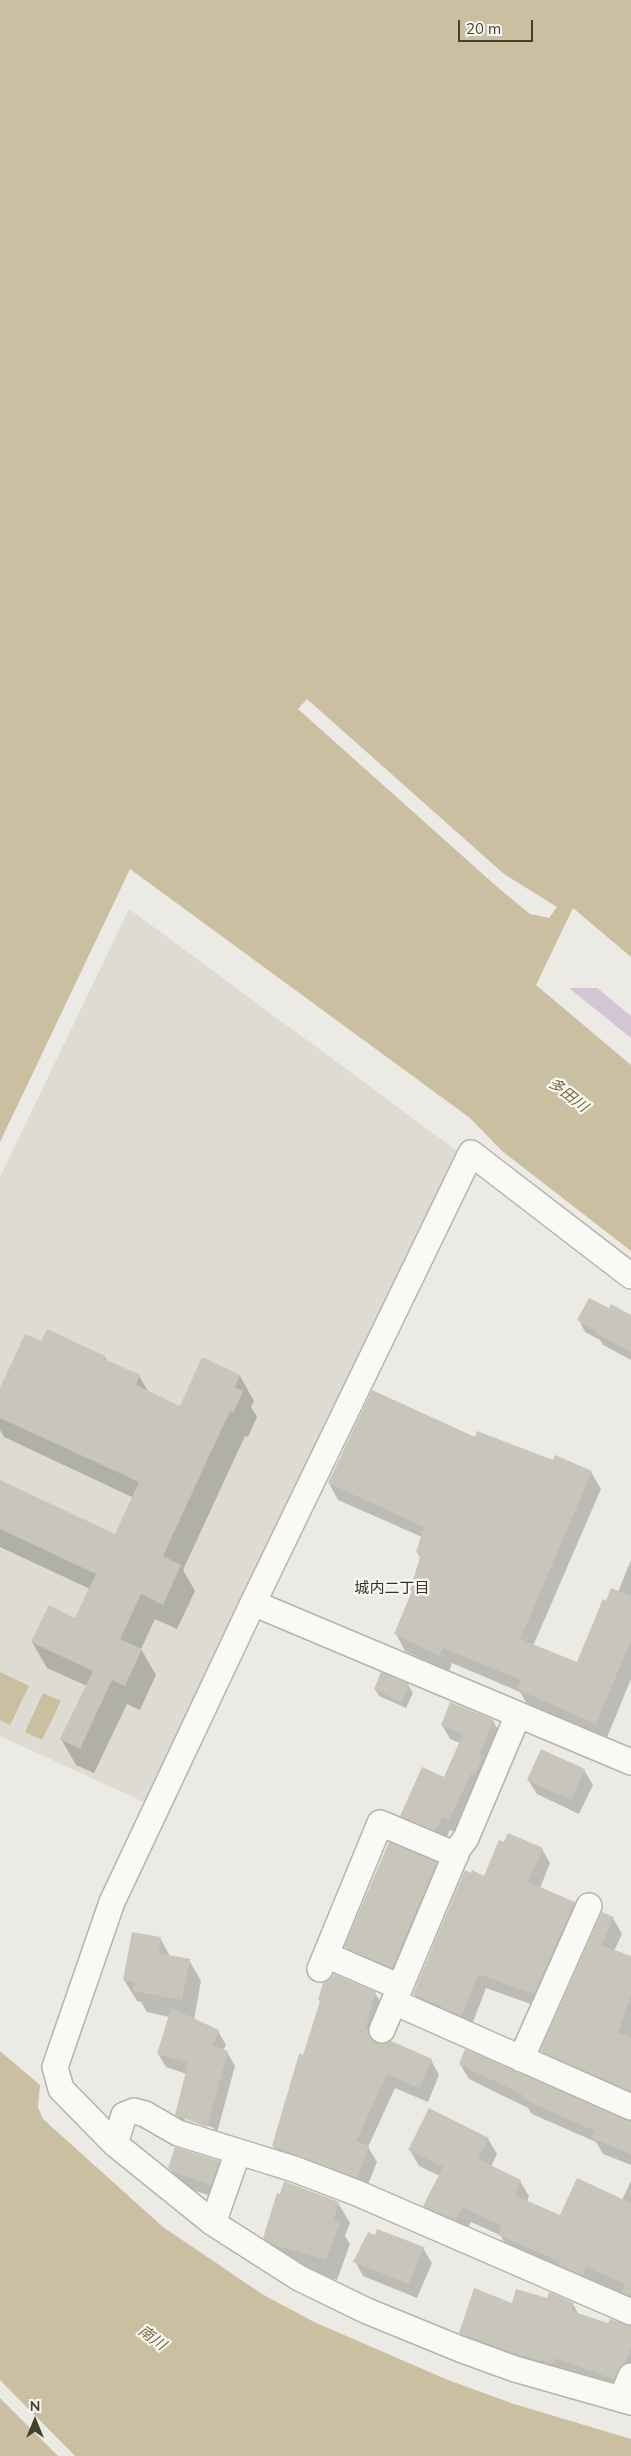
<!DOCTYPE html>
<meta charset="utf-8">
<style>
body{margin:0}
#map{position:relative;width:631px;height:2456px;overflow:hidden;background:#ebeae4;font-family:Mulish,sans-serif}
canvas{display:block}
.north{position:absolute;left:10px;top:2396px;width:50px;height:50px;-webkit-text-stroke:4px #f8f7f4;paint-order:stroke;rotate:0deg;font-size:14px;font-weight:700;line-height:20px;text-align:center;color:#43402c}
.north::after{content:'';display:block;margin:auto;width:18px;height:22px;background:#43402c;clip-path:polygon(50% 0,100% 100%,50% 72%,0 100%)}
.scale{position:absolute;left:458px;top:20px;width:75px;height:22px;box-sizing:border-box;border:2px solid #43402c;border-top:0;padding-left:6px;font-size:15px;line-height:18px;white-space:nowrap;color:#43402c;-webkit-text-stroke:4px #f8f7f4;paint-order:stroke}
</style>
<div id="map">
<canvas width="631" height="2456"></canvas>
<div class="north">N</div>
<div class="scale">20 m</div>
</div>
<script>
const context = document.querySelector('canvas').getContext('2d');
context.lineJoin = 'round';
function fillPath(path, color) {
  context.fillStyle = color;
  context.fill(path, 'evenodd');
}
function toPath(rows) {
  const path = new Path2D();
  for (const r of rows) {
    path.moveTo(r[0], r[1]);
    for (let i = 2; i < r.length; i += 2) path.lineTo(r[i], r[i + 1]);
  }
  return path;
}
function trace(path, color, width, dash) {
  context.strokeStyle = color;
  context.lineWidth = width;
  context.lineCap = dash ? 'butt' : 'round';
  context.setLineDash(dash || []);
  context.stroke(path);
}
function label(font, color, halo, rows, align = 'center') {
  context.font = font + ' Mulish,"Noto Sans JP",sans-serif';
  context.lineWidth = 4.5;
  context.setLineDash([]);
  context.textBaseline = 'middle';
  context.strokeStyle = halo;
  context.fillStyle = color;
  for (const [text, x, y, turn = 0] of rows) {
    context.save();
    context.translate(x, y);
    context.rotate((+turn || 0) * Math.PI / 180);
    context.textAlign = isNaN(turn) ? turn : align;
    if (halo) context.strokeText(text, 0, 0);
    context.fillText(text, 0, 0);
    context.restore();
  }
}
const built = toPath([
 [129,909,460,1153,146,1803,0,1736,0,1177]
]);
const green = toPath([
 [569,988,597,988,631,1016,631,1038]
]);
const water = toPath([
 [0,0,631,0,631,957,573,908,536,985,631,1065,631,1251,502,1151,470,1118,130,869,0,1142],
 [0,1672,29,1686,10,1725,0,1720],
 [43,1693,61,1701,42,1740,25,1732],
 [0,2051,40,2085,38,2107,43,2119,163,2227,262,2294,314,2322,448,2380,514,2404,631,2439,631,2456,0,2456]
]);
const pier = toPath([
 [307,699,504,874,557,907,549,918,530,914,495,885,298,709],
 [0,2380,75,2456,58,2456,0,2398]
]);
const shadow = toPath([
 [609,1309,631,1316,631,1360,603,1345,600,1340,585,1332,579,1320],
 [42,1343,105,1357,107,1361,139,1376,149,1393,180,1407,240,1376,254,1401,251,1407,257,1417,248,1437,245,1436,183,1570,195,1591,177,1629,155,1619,141,1649,156,1675,140,1710,127,1704,94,1773,76,1765,61,1739,87,1686,47,1668,32,1642,76,1619,90,1589,0,1547,0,1482,116,1536,134,1498,4,1437,0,1430,0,1391],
 [476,1438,591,1472,601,1489,533,1646,577,1664,607,1602,618,1592,631,1560,631,1679,606,1740,528,1706,520,1692,452,1663,449,1672,405,1651,396,1634,413,1593,411,1590,421,1559,417,1552,422,1537,338,1500,329,1483],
 [408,1685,413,1693,406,1708,379,1696,375,1689],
 [493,1721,501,1735,457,1833,450,1830,443,1844,409,1829,401,1816,445,1778,460,1743,450,1739,442,1725],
 [584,1770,593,1785,579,1814,537,1794,528,1780],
 [542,1849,550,1863,540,1888,574,1903,583,1917,542,2008,486,1988,470,2030,422,2009,414,1994,485,1877],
 [436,1863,444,1878,401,1982,354,1962,346,1947],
 [613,1918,622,1934,614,1951,631,1957,631,2102,551,2067,542,2051],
 [160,1938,170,1956,189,1960,201,1981,194,2020,218,2031,226,2045,223,2051,227,2052,235,2066,215,2140,185,2128,177,2115,187,2074,166,2067,158,2054,169,2017,147,2012,141,2002,137,2001,124,1980],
 [185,2117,214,2128,213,2130,185,2120],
 [375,1993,384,2008,373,2041,431,2060,439,2075,428,2102,395,2088,368,2147,377,2162,365,2192,282,2161,273,2146,321,2002,319,2000],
 [460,2064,631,2122,631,2165,603,2154,596,2142,532,2114,528,2108,469,2079],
 [488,2139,497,2154,491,2167,520,2181,529,2196,527,2202,561,2217,622,2200,631,2181,631,2307,624,2295,595,2282,592,2290,509,2250,500,2235,471,2222,464,2235,433,2221,424,2206,440,2176,419,2166,410,2150],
 [219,2162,227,2177,220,2199,183,2187,169,2168],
 [338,2203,350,2223,345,2236,350,2244,337,2280,285,2264,276,2258,264,2238],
 [423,2248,432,2263,417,2298,363,2276,355,2261],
 [548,2299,573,2304,579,2315,609,2325,631,2327,631,2381,623,2394,469,2348,460,2333,513,2305]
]);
const building = toPath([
 [589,1298,609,1308,611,1304,631,1315,631,1352,595,1333,596,1331,577,1320],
 [47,1329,105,1356,104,1359,140,1375,136,1385,180,1406,202,1357,240,1375,235,1387,243,1391,233,1413,230,1411,163,1556,181,1565,163,1605,141,1594,120,1639,142,1649,125,1686,112,1680,80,1749,60,1739,93,1671,31,1642,49,1605,75,1618,96,1574,0,1529,0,1480,115,1534,139,1482,0,1418,0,1388,25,1334,41,1341],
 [372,1390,475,1437,477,1431,553,1460,555,1455,592,1471,520,1639,577,1662,603,1599,606,1601,611,1588,631,1596,631,1640,596,1724,517,1689,521,1680,443,1648,439,1656,394,1634,412,1591,410,1590,421,1554,416,1552,424,1527,328,1483],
 [381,1672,409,1684,401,1702,374,1689],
 [450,1702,494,1720,479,1755,483,1756,475,1774,471,1773,449,1820,442,1817,435,1831,400,1816,422,1767,444,1777,463,1734,441,1725],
 [541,1749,585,1769,571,1800,527,1780],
 [508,1833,543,1848,528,1882,575,1902,534,1994,478,1974,462,2016,413,1994,465,1870,471,1873,472,1870,484,1876,499,1840,504,1842],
 [389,1842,437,1862,392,1968,344,1947],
 [602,1912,614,1917,601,1945,631,1956,631,1994,618,2033,631,2038,631,2091,540,2051],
 [132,1932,161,1937,158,1953,190,1959,182,2000,133,1991,135,1982,123,1980],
 [334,1974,376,1992,365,2029,368,2030,371,2039,383,2044,391,2041,432,2059,419,2088,387,2074,356,2141,369,2146,357,2178,272,2146,299,2054,303,2055,320,2001,318,2000,323,1983,329,1980],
 [171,2008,219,2030,212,2046,228,2051,207,2127,175,2115,188,2063,157,2054],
 [465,2049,631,2121,631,2154,592,2138,595,2131,521,2098,523,2095,459,2064],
 [429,2108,489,2138,478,2159,521,2180,514,2195,560,2215,577,2178,631,2203,631,2296,621,2292,625,2284,586,2267,583,2276,558,2265,559,2261,498,2235,502,2226,462,2207,455,2220,423,2206,443,2167,408,2150],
 [175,2147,220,2161,211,2185,173,2172,168,2168],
 [284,2181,339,2202,333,2221,340,2223,326,2260,272,2244,263,2238,277,2193,280,2194],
 [377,2229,424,2247,409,2284,353,2262,368,2232,375,2235],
 [474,2288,512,2303,516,2289,547,2298,549,2292,574,2303,571,2311,608,2323,610,2319,631,2326,631,2348,625,2363,618,2370,614,2379,555,2358,553,2364,519,2355,459,2333]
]);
const minor = toPath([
 [631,1276,471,1153,253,1603,112,1902,55,2067,61,2089,115,2144,213,2223,299,2278,367,2311,460,2349,515,2369,631,2402],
 [253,1603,631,1762],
 [326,1955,400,1987],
 [320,1969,380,1823,456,1855],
 [394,2002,631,2107],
 [382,2030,458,1849,466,1838,518,1715],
 [521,2059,589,1906],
 [115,2144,124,2115,134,2111,145,2114,178,2133,294,2169,357,2193,631,2312],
 [213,2223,238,2152],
 [621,2399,631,2376]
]);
const waterNames = [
 ["多田川",568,1095,38],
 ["南川",152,2338,36]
];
const neighbourhoodNames = [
 ["城内二丁目",392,1588]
];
fillPath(built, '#dddbd2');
fillPath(green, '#d4c5d5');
fillPath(water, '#cabfa0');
fillPath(pier, '#ebeae4');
fillPath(shadow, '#0003');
fillPath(building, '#c8c6bb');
trace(minor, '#b5b4a9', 28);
trace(minor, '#f9f9f6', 25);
label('italic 15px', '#766837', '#f8f7f4', waterNames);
label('15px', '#34321e', '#f8f7f4', neighbourhoodNames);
</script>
